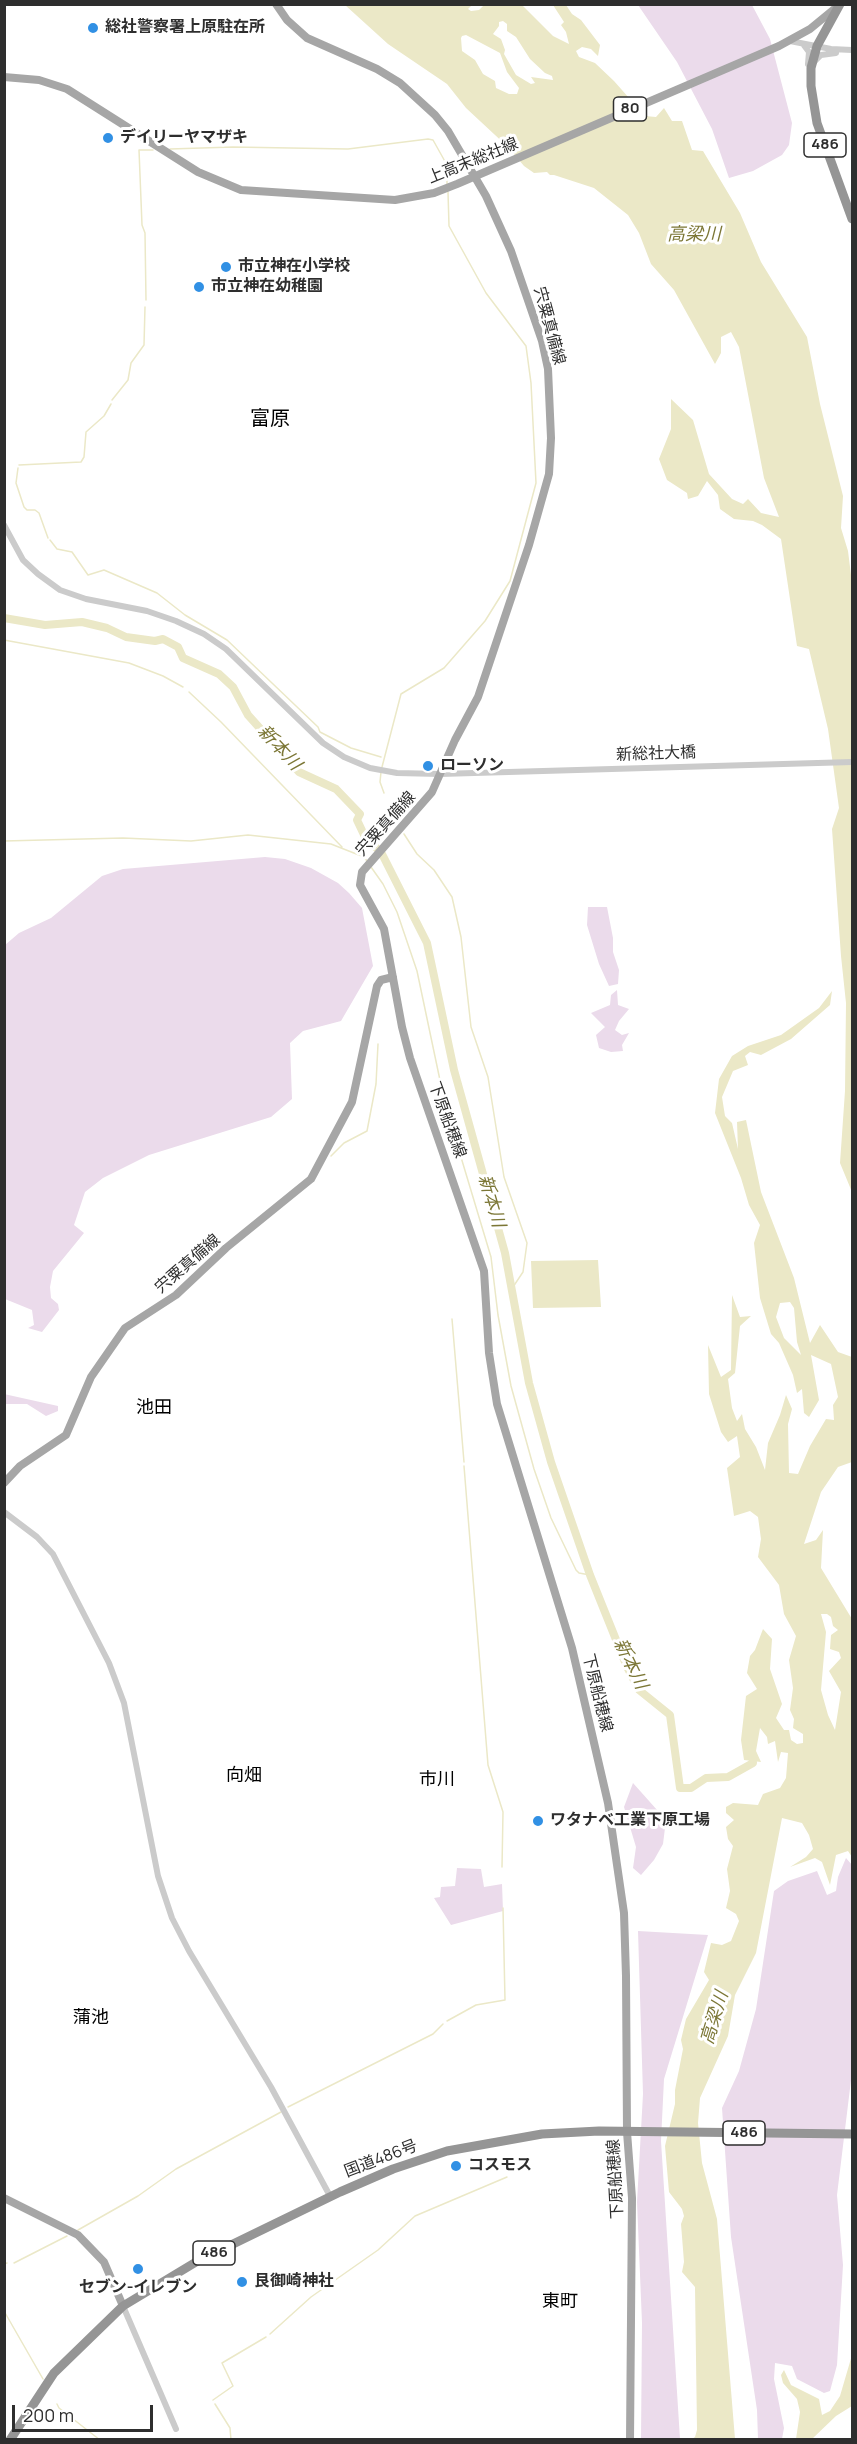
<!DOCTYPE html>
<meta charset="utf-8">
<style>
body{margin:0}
#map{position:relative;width:857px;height:2444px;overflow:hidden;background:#fff;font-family:Manrope,sans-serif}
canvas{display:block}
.frame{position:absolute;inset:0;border:6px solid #2e2e2e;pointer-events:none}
.scale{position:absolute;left:12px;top:2405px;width:141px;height:27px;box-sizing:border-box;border:3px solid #2e2e2e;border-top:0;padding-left:8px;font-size:18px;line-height:21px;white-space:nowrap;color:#2e2e2e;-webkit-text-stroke:4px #fff;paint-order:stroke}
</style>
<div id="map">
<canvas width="857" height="2444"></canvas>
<div class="frame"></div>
<div class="scale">200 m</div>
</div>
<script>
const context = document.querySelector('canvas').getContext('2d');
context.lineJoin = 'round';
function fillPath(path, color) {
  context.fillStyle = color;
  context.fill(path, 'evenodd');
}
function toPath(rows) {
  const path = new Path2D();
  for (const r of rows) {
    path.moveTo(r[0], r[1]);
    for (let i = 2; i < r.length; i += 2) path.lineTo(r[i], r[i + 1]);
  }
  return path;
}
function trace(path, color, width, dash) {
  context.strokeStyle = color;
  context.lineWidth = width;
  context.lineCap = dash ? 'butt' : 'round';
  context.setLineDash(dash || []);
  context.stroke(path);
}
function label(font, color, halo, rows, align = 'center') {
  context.font = font + ' Manrope,"Noto Sans JP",sans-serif';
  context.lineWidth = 6;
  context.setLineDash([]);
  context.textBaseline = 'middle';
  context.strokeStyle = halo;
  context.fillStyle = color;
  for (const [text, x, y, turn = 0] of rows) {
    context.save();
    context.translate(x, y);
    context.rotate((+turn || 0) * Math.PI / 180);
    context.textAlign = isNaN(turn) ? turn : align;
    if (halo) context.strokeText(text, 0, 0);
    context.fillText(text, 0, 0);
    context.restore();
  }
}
const green = toPath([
 [638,5,752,5,770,39,792,123,789,145,782,155,753,171,729,178,712,129,677,62],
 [265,857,285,859,311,868,338,883,349,893,362,908,373,966,341,1021,303,1031,290,1043,292,1099,271,1117,149,1155,103,1178,85,1192,74,1225,84,1233,53,1271,50,1287,51,1298,58,1304,59,1310,42,1332,28,1328,34,1325,32,1310,5,1299,5,945,19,933,51,918,102,876,123,869],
 [588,907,607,907,613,938,613,952,619,970,618,984,609,986,599,964,587,925],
 [617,990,618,1005,629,1009,619,1021,615,1030,622,1035,629,1033,622,1045,623,1051,611,1052,599,1048,596,1035,605,1027,591,1013,610,1005,611,995],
 [4,1394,58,1406,58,1411,46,1416,27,1404,5,1404],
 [633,1783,666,1820,663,1844,654,1860,641,1875,633,1868,636,1847,624,1807],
 [846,1858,852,1865,852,2072,837,2195,843,2265,837,2365,830,2391,824,2393,797,2379,792,2366,775,2363,774,2379,784,2428,782,2439,758,2439,757,2410,731,2237,722,2108,739,2071,756,2009,774,1891,788,1881,817,1871,827,1895,836,1891,838,1877],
 [457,1868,481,1869,484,1887,502,1884,503,1911,451,1925,434,1898,440,1897,441,1887,455,1886],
 [638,1931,708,1935,664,2079,661,2141,680,2439,641,2439,642,2323,637,2202,643,2094]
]);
const water = toPath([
 [345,5,472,5,468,9,471,11,479,10,484,5,522,5,553,36,569,44,566,32,561,25,564,22,553,5,566,5,572,14,581,20,600,45,598,56,591,49,582,47,576,51,579,57,595,63,614,81,645,116,656,117,664,108,672,121,682,121,692,150,703,151,740,213,761,262,807,337,820,404,843,496,841,528,848,551,852,583,852,1192,840,1163,845,1091,846,1003,841,956,832,829,839,808,828,729,809,649,797,646,781,539,762,525,753,521,734,519,720,509,718,495,707,481,698,496,688,499,687,493,667,480,659,459,671,429,671,399,693,420,709,474,732,499,743,504,748,499,761,513,779,517,764,478,739,347,731,332,721,337,721,353,715,364,674,290,651,264,639,233,628,215,594,188,554,175,550,175,547,172,534,173,524,166,509,148,466,108,447,84,388,44],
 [503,21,507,24,507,31,516,37,530,59,545,73,552,76,553,80,531,77,535,83,531,84,516,75,504,54,505,50,501,39,493,34,499,26,499,22],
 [466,35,500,53,507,72,519,88,517,94,509,94,496,88,495,81,483,74,475,60,462,51,461,38,462,36],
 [832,991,830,1005,791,1039,761,1055,750,1052,745,1056,748,1065,733,1071,722,1097,725,1116,732,1123,738,1149,737,1122,746,1120,761,1192,794,1278,810,1343,820,1325,838,1352,852,1357,852,1462,838,1467,821,1492,804,1544,816,1540,823,1530,821,1568,852,1619,852,1857,848,1851,836,1855,830,1885,822,1862,815,1858,790,1867,806,1857,813,1849,809,1835,802,1823,782,1818,756,1953,735,1995,728,2036,700,2098,698,2123,702,2163,717,2219,735,2439,692,2439,695,2437,697,2430,695,2287,682,2272,684,2262,681,2224,684,2216,682,2209,669,2192,665,2146,675,2104,675,2090,683,2049,681,2040,686,2019,709,1980,704,1972,711,1943,722,1945,731,1941,739,1921,736,1914,726,1908,730,1891,727,1869,733,1846,728,1839,726,1827,734,1820,726,1813,726,1807,733,1803,758,1805,763,1794,780,1788,786,1778,788,1753,781,1752,778,1762,775,1741,768,1744,767,1737,760,1728,756,1751,761,1762,744,1760,741,1740,746,1696,757,1689,747,1673,750,1656,755,1650,763,1629,772,1639,770,1669,782,1704,776,1718,784,1730,789,1730,791,1740,797,1744,803,1743,803,1734,793,1728,794,1719,790,1710,793,1688,789,1660,796,1636,784,1614,779,1585,758,1557,761,1539,758,1517,750,1511,734,1516,727,1468,740,1457,737,1436,728,1442,721,1432,709,1394,708,1345,721,1377,731,1370,732,1295,740,1317,751,1316,740,1326,735,1373,728,1379,732,1408,737,1421,742,1414,745,1429,756,1447,765,1470,768,1443,780,1415,786,1395,792,1409,788,1424,789,1473,798,1474,810,1446,826,1419,834,1420,833,1405,838,1397,831,1364,811,1355,819,1400,809,1417,804,1413,802,1389,797,1393,793,1375,779,1343,771,1334,760,1298,754,1243,760,1225,749,1205,741,1178,715,1113,719,1079,732,1056,748,1046,781,1035,819,1008],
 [790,1302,794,1308,797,1342,801,1355,784,1338,776,1317,780,1303],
 [821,1614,827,1614,831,1617,833,1626,838,1630,831,1635,830,1649,839,1652,841,1658,829,1671,841,1692,835,1730,828,1715,821,1690,826,1632],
 [598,1260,601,1307,533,1308,531,1261],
 [852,2355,852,2406,836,2416,812,2439,796,2439,800,2412,797,2399,783,2383,781,2375,784,2370,791,2385,819,2399,822,2415,830,2411,840,2396]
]);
const stream = toPath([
 [170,149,233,147,348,149,428,139,433,140,447,165,447,184],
 [146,300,145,233,142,225,139,150,153,150],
 [112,400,128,380,131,363,144,345,145,307],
 [19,465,81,462,84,457,86,432,104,416,111,404],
 [18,468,16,483,24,507,27,510,35,510,39,513,48,538],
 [50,540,57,549,72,552,88,575,104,570,157,593,185,615,227,640,318,727,320,732,351,748,381,757],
 [4,640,129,663,163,676,183,687],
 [189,692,221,722,342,847],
 [382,767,401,694,444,668,485,621,510,581,536,483,531,383,526,346,486,293,449,226,448,192],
 [381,772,380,782,384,793],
 [393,813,395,818],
 [404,834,417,854,434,870,452,897,461,937,471,1027,488,1077,504,1177,527,1243,523,1272,513,1287],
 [4,841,123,838,191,841,248,835,331,844,364,857,367,861],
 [371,867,383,884,397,912,417,971,445,1104,491,1257,498,1315,511,1386,534,1469,551,1518,576,1570,579,1573,590,1575],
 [331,1156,344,1143,367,1131,376,1084,378,1044],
 [452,1319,464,1462],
 [464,1466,488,1765,503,1812,502,1867],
 [447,2021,476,2005,505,2000,503,1908],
 [288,2107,433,2034,443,2024],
 [78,2230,138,2196,176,2169,281,2112],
 [14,2263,67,2236],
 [4,2264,7,2263],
 [4,2311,43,2379],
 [270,2334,311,2297,378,2250,415,2216,507,2177],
 [213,2400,233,2386,222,2363,266,2337],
 [57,2404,59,2408,100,2440],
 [215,2404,230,2428,231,2440]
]);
const river = toPath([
 [4,618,45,625,82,622,107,628,126,637,155,641,163,639,178,647,183,658,219,674,233,687,248,715,299,772,336,789,360,814,357,820,366,839,381,852,427,943,454,1070,505,1253,529,1383,551,1462,590,1575,627,1667,639,1690,670,1715,680,1788,691,1788,706,1778,728,1777,753,1763,752,1751]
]);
const minor = toPath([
 [790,41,831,49,852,50],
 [803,44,809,52,808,64],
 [814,62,821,55,836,53],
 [4,525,23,560,38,574,60,590,86,599,147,611,176,621,204,634,226,649,323,743,344,757,370,768,397,773,440,774,852,762],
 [4,1512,37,1537,53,1554,109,1663,124,1703,158,1876,172,1918,189,1951,271,2087,330,2196],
 [123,2306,176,2429]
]);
const major = toPath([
 [276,4,287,20,307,38,377,69,400,83,435,115,448,131,486,196,511,251,542,341,548,369,551,438,549,474,529,545,478,697,455,740,432,792,362,872,360,885,384,929,402,1027,410,1058,484,1271,489,1353,497,1404,572,1648,608,1803,624,1913,626,1976,627,2132,632,2198,630,2440],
 [4,77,39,80,67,89,198,172,241,190,395,200,434,193,457,184,779,46,810,29,838,6],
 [4,1483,20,1466,66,1435,91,1377,125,1328,176,1295,226,1248,311,1179,352,1102,377,986,381,980,393,977],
 [4,2198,78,2235,104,2262,123,2306]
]);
const highway = toPath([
 [840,4,817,46,811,68,811,86,817,123,852,219],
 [10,2440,54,2373,123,2306,196,2262,340,2192,393,2169,447,2151,542,2134,599,2131,852,2134]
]);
const markers = [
 [93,28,6,"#3190e4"],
 [108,138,6,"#3190e4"],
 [226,267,6,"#3190e4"],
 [199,287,6,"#3190e4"],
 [428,766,6,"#3190e4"],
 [538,1821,6,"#3190e4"],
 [456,2166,6,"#3190e4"],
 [138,2269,6,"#3190e4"],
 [242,2282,6,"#3190e4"]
];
const shields = [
 [630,109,33],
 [825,145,42],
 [744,2133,42],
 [214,2253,42]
];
const shieldNames = [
 ["80",630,109],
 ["486",825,145],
 ["486",744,2133],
 ["486",214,2253]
];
const poiNames = [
 ["総社警察署上原駐在所",105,28],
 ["デイリーヤマザキ",120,138],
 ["市立神在小学校",238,267],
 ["市立神在幼稚園",211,287],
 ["ローソン",440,766],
 ["ワタナベ工業下原工場",550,1821],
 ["コスモス",468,2166],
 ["艮御崎神社",254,2282],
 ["セブン-イレブン",138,2288,"center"]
];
const streetNames = [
 ["上高末総社線",473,161,-22],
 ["宍粟真備線",549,326,75],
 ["新総社大橋",656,754,-2],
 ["宍粟真備線",386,824,-48],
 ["下原船穂線",447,1120,70],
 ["宍粟真備線",188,1264,-41],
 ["下原船穂線",597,1693,76],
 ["国道486号",381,2159,-21],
 ["下原船穂線",616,2179,-93]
];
const waterNames = [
 ["高梁川",694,235],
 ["新本川",279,748,47],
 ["新本川",491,1201,74],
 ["新本川",630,1664,64],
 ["高梁川",715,2018,-73]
];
const neighbourhoodNames = [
 ["池田",154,1408],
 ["向畑",244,1776],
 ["市川",437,1780],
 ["蒲池",91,2018],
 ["東町",560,2302]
];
const quarterNames = [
 ["富原",270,419]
];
fillPath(green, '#ebdbeb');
fillPath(water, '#ebe8c7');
trace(stream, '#ebe8c7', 1.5);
trace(river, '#ebe8c7', 8);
trace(minor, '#cbcbcb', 6);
trace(major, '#a6a6a6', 8);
trace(highway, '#959595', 9);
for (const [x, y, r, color] of markers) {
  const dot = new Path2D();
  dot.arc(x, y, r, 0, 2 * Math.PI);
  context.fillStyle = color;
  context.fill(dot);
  trace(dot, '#fff', 2);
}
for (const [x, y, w] of shields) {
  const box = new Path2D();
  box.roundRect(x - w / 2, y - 12, w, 24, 4.5);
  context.fillStyle = '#fff';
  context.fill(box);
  trace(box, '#2e2e2e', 1.5);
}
label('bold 15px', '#2e2e2e', null, shieldNames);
label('bold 16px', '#2e2e2e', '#fff', poiNames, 'left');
label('16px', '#2e2e2e', '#fff', streetNames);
label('italic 18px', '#7c7736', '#fff', waterNames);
label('18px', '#000', '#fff', neighbourhoodNames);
label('20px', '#000', '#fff', quarterNames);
</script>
